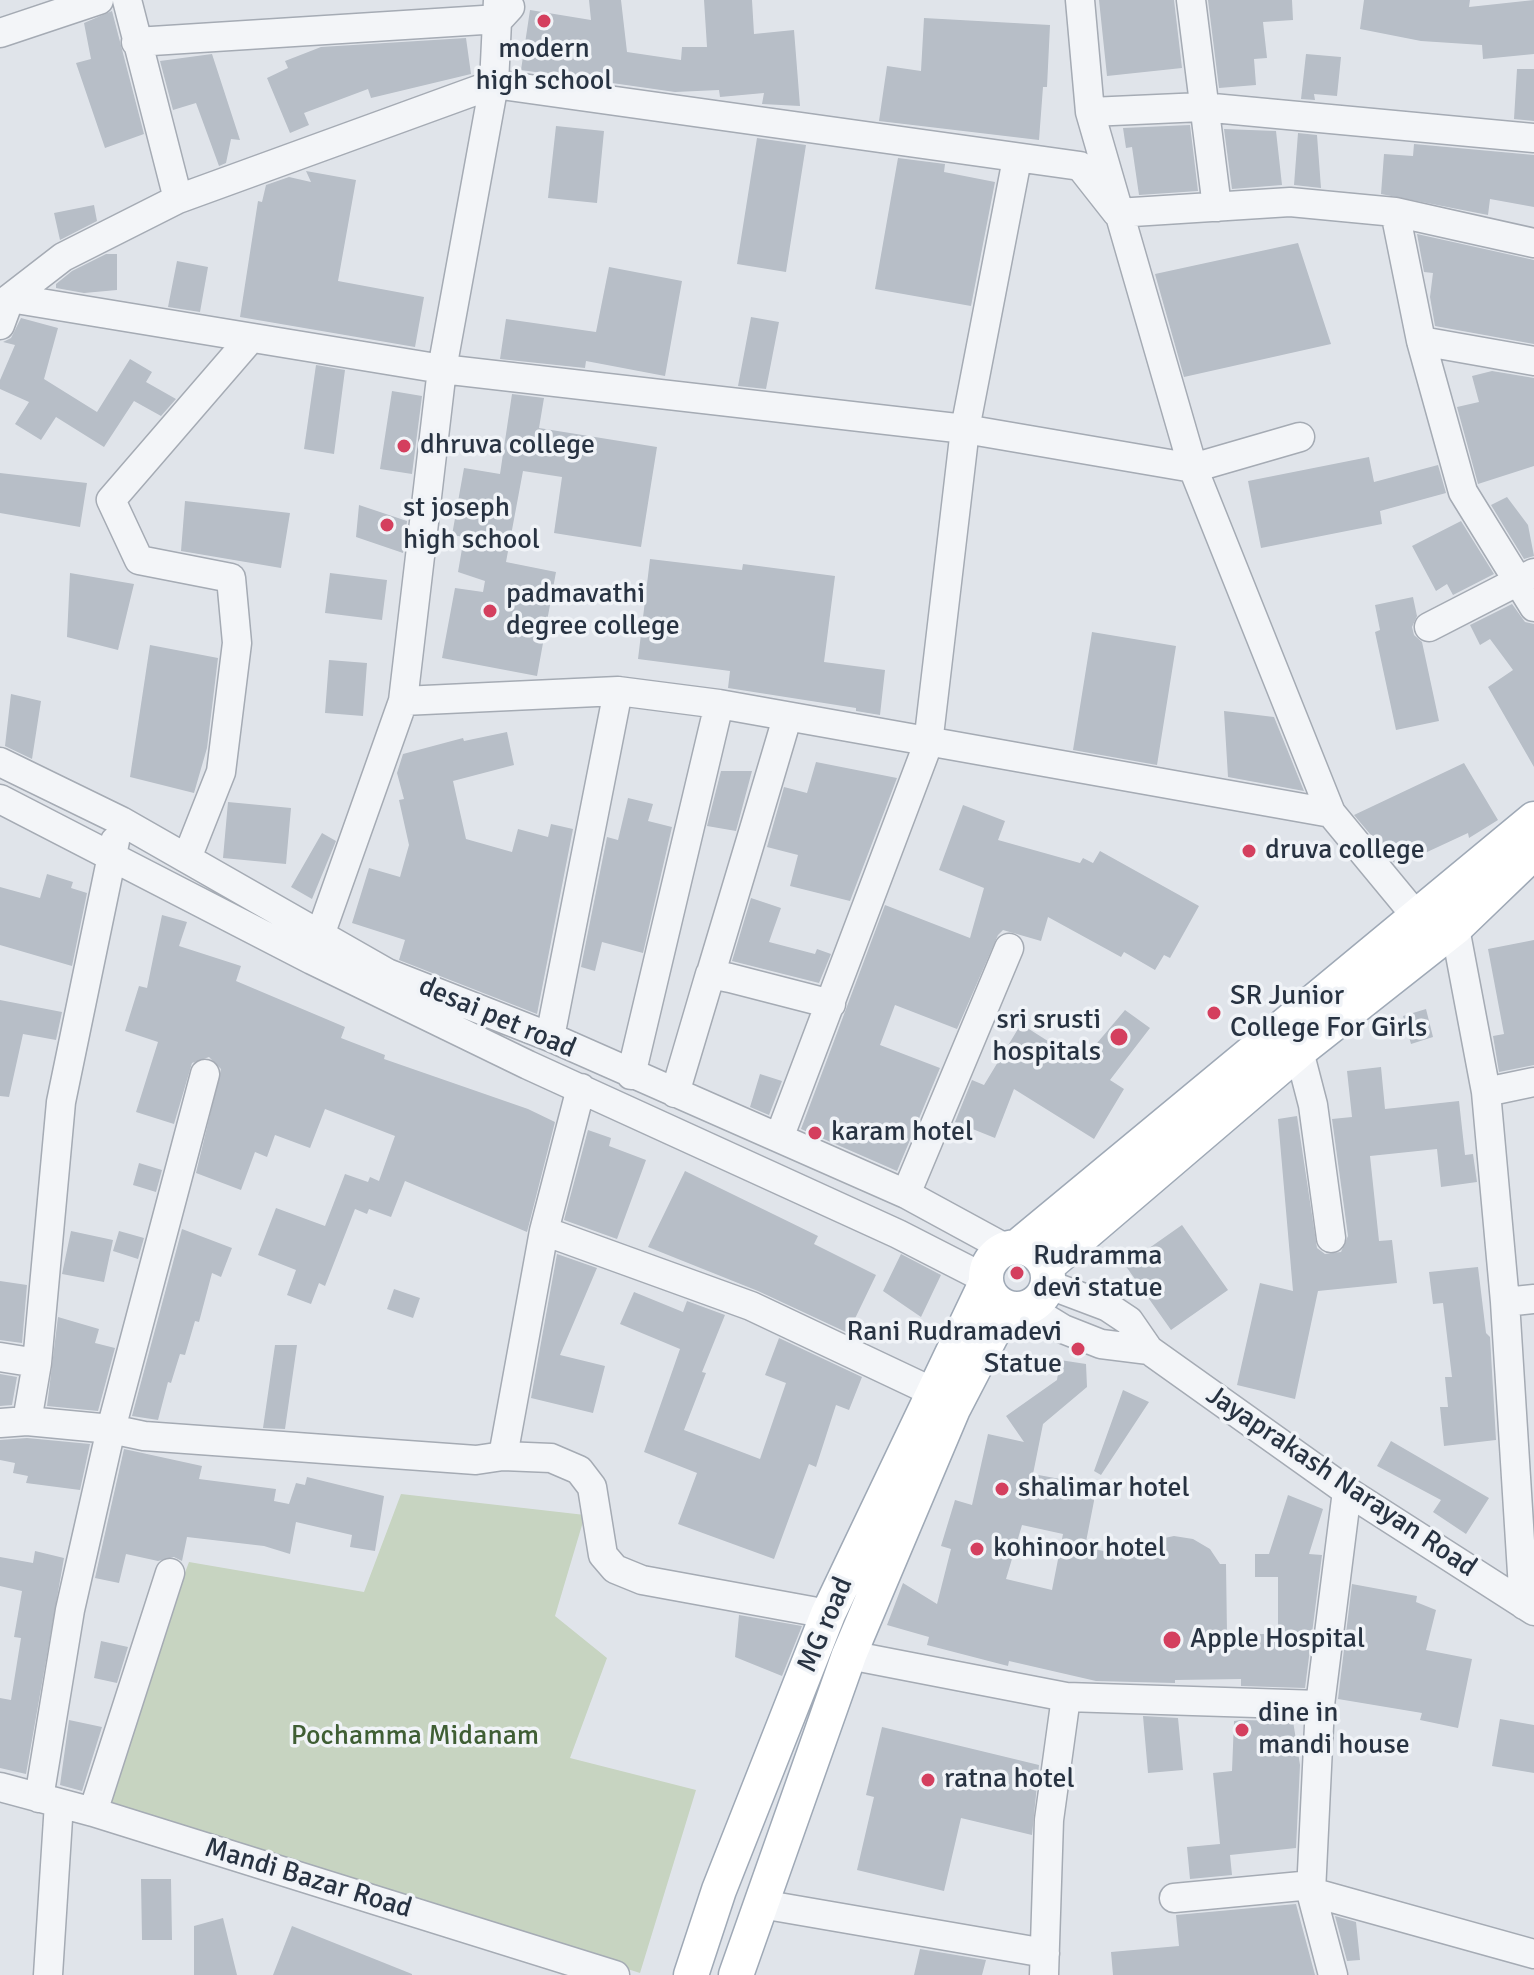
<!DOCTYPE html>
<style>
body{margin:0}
canvas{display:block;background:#e0e4ea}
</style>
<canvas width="1534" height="1975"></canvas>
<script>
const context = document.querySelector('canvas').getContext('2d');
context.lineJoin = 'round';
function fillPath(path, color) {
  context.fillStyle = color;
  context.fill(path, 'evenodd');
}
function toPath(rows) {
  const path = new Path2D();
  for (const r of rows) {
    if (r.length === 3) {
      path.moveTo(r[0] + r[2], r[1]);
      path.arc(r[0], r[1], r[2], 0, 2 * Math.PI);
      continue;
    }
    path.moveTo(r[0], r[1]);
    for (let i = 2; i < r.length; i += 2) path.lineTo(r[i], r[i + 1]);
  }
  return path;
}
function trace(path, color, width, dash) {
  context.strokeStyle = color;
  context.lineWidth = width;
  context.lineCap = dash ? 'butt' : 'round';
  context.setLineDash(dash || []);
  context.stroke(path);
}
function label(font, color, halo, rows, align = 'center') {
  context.font = font + ' Signika,sans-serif';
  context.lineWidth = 7;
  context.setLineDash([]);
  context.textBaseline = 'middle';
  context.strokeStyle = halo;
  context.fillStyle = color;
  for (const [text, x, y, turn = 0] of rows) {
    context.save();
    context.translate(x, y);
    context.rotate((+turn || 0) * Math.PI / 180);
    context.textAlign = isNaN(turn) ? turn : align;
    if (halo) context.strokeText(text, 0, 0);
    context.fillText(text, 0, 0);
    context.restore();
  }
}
const green = toPath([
 [401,1494,585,1515,555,1616,607,1658,570,1758,696,1790,640,1973,100,1799,189,1562,364,1592]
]);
const building = toPath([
 [589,0,621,0,627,52,681,60,682,47,707,47,704,0,752,0,754,34,794,30,800,106,762,104,764,93,720,97,719,90,675,92,521,70,530,10,591,20],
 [1099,0,1174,0,1182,68,1107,76],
 [1208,0,1292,0,1293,20,1263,22,1267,58,1254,59,1256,85,1219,88],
 [1364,0,1470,0,1469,7,1534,0,1534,54,1483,59,1482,45,1421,41,1360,29],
 [112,11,144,134,105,148,76,63,91,59,84,23],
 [924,18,1050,25,1047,87,1043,87,1039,140,879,121,887,66,921,71],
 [466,38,471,74,371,98,368,89,304,113,309,125,290,133,267,78,288,68,285,61,321,47],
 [212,54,240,140,231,139,226,163,219,166,196,103,173,110,160,61],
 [1306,54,1341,57,1337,96,1314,94,1315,100,1301,99],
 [1517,69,1534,69,1534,121,1514,119],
 [1190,125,1198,191,1139,195,1132,147,1126,148,1123,128],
 [556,126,604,131,597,203,548,198],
 [1224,129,1276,131,1282,185,1232,189],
 [1298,133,1317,135,1321,188,1294,185],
 [757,138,806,145,786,272,737,264],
 [1414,144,1534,155,1534,207,1490,199,1488,215,1381,194,1384,154,1413,156],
 [898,158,945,164,944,172,995,182,971,306,875,289],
 [306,171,356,180,338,281,424,297,415,347,240,317,258,201,262,202,266,185,289,177,311,182],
 [94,205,97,221,60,240,54,213],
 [1417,234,1534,260,1534,344,1435,326,1430,297,1433,273,1424,272],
 [1298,243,1331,344,1184,377,1155,274],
 [106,254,117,254,117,290,84,293,56,288,56,284,72,271],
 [177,261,208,267,200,312,168,307],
 [609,267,682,281,665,376,586,361,585,368,500,359,506,319,596,332],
 [751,317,779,322,766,389,738,386],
 [21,318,58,328,44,379,97,412,130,359,152,372,146,382,176,399,161,416,134,401,104,447,56,417,41,440,15,424,29,402,0,389,0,380,15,345,3,342,11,338],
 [316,365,345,370,334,454,304,449],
 [1492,371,1534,378,1534,466,1478,484,1457,407,1479,402,1472,376],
 [392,391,422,396,412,474,380,469],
 [512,394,544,398,539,428,657,447,641,547,554,533,562,477,523,471,506,562,556,572,537,676,442,658,455,588,483,592,485,581,458,572,464,537,452,535,464,468,500,474],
 [1369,457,1374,482,1438,465,1446,493,1380,511,1382,524,1261,548,1248,481],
 [0,473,87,483,80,527,0,513],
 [1507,497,1528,525,1534,556,1524,559,1491,505],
 [185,501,290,513,281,568,181,551],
 [359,505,407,521,403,553,356,537],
 [1461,521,1494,574,1453,595,1447,584,1436,591,1412,546],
 [650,559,742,570,743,564,835,576,824,662,885,670,880,715,856,711,856,708,728,688,730,671,638,659],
 [70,573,134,584,118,650,67,637],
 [330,573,387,580,382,620,325,613],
 [1413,597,1417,616,1412,627,1414,635,1422,642,1439,721,1396,730,1375,632,1380,630,1375,605],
 [1512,604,1525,622,1534,624,1534,767,1488,687,1513,670,1490,639,1480,645,1470,625],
 [1092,632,1176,646,1157,765,1073,750],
 [150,645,218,658,207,748,194,793,130,777],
 [329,660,367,663,363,716,325,713],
 [11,694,41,701,32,759,5,746],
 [1224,711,1274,717,1304,791,1228,777],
 [507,732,514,765,453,781,466,839,512,852,518,829,548,837,551,824,573,829,537,1014,399,960,405,940,352,923,369,868,400,877,409,845,399,800,404,799,397,773,403,754,463,738,464,741],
 [816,762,897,778,850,901,790,886,798,855,767,847,784,787,807,793],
 [1464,763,1498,820,1469,838,1468,833,1397,866,1354,815],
 [721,771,752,771,736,831,707,826],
 [628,798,653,804,648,821,672,827,643,953,602,942,595,971,581,967,607,837,618,840],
 [228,802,291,808,286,864,223,858],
 [963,805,1005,821,998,840,1080,863,1083,858,1093,863,1100,851,1199,906,1170,958,1164,955,1155,970,1124,952,1121,957,1048,917,1041,941,1003,930,998,935,957,1029,895,1005,880,1045,940,1068,897,1171,801,1129,885,905,970,938,984,888,939,870],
 [322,833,336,841,312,899,291,887],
 [47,874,73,882,71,888,87,893,72,966,0,945,0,887,40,898],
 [751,898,781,908,769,942,815,954,817,949,831,954,819,983,732,961],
 [162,915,187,922,179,946,241,966,236,981,345,1027,341,1038,385,1055,384,1059,528,1109,555,1122,527,1232,405,1181,391,1217,369,1209,367,1214,355,1209,325,1286,319,1283,311,1304,287,1295,296,1270,258,1255,276,1208,325,1226,345,1174,368,1182,370,1177,379,1181,395,1136,325,1109,310,1148,275,1135,267,1157,255,1152,241,1190,196,1173,221,1069,209,1057,192,1063,174,1124,136,1112,158,1042,125,1031,139,986,147,988],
 [1534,940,1534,1065,1499,1072,1493,1036,1504,1034,1488,949],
 [0,1000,62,1012,56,1040,23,1034,9,1097,0,1096],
 [1426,1009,1433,1037,1411,1044,1403,1016],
 [1125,1010,1150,1028,1110,1080,1124,1089,1094,1139,1014,1089,995,1138,955,1122,972,1080,984,1085,1021,1024,1081,1062],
 [1381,1067,1385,1109,1459,1101,1465,1155,1473,1154,1477,1182,1441,1187,1437,1149,1370,1156,1379,1241,1392,1240,1397,1283,1318,1291,1295,1399,1237,1385,1260,1283,1293,1291,1278,1119,1297,1116,1317,1248,1325,1254,1341,1252,1348,1236,1332,1119,1352,1117,1347,1071],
 [760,1074,782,1081,769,1115,750,1107],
 [588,1130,611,1138,609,1146,646,1160,617,1239,564,1220],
 [139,1163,162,1170,156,1192,133,1185],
 [685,1171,818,1236,814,1244,876,1275,848,1333,758,1291,648,1247],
 [1182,1225,1228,1290,1171,1330,1125,1265],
 [182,1229,232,1248,221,1277,212,1273,199,1322,195,1321,185,1355,180,1354,171,1383,168,1382,158,1420,132,1416],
 [71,1231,113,1240,104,1282,62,1274],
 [119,1231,144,1238,138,1259,113,1251],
 [557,1254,597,1268,560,1355,605,1366,593,1413,531,1398],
 [901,1254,941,1275,921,1317,883,1291],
 [1478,1267,1486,1333,1490,1337,1496,1440,1444,1446,1440,1407,1448,1407,1445,1377,1452,1377,1443,1303,1433,1304,1429,1272],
 [0,1281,27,1285,22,1343,0,1340],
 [394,1289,420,1298,413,1318,387,1309],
 [634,1292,683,1312,687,1301,725,1315,702,1372,706,1373,684,1430,760,1459,786,1383,765,1375,779,1338,862,1377,849,1410,836,1405,816,1467,809,1464,774,1559,678,1524,697,1473,644,1452,680,1349,620,1324],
 [58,1317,99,1329,95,1343,115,1348,98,1411,47,1406],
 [275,1345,297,1345,285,1429,263,1428],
 [1060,1360,1086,1364,1087,1387,1043,1424,1033,1474,1093,1485,1094,1501,1085,1547,1131,1557,1155,1540,1174,1536,1193,1539,1210,1549,1220,1564,1226,1564,1227,1634,1278,1634,1278,1577,1255,1577,1255,1554,1269,1554,1288,1495,1323,1509,1309,1554,1322,1555,1305,1688,1241,1686,1241,1679,1175,1680,1175,1683,1096,1681,1009,1661,1008,1666,927,1645,929,1637,887,1625,903,1583,937,1604,951,1549,941,1546,955,1500,972,1505,988,1434,1024,1442,1006,1416,1057,1380],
 [1022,1525,1063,1534,1052,1590,1006,1579],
 [0,1374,17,1377,12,1405,0,1406],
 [1123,1390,1149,1402,1101,1475,1094,1471],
 [27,1438,90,1444,80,1490,26,1483,28,1476,13,1473,15,1463,0,1460,0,1440],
 [1391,1441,1489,1498,1466,1534,1433,1512,1441,1500,1377,1466],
 [124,1449,202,1466,199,1479,276,1489,274,1501,289,1504,296,1483,305,1485,307,1477,384,1496,375,1551,350,1547,352,1535,296,1522,290,1554,264,1546,187,1537,182,1561,174,1557,158,1561,126,1554,119,1583,95,1578],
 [35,1551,64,1558,26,1774,0,1768,0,1698,11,1700,21,1638,14,1637,22,1591,0,1586,0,1557,33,1563],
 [1352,1584,1417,1596,1416,1602,1436,1610,1426,1650,1472,1659,1458,1728,1420,1720,1422,1713,1338,1699],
 [739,1615,802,1626,782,1676,735,1657],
 [101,1641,128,1647,117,1683,94,1678],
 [1143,1716,1178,1718,1183,1770,1148,1773],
 [1500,1719,1534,1725,1534,1773,1492,1766],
 [69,1720,102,1727,82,1791,60,1785],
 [1241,1720,1293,1721,1300,1765,1296,1848,1230,1855,1232,1875,1190,1879,1187,1847,1220,1844,1213,1773,1232,1771,1234,1721],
 [882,1727,1039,1765,1032,1835,961,1818,944,1891,857,1870,874,1797,866,1795],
 [141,1879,171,1879,172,1940,142,1940],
 [1296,1904,1315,1975,1113,1975,1111,1952,1179,1946,1176,1915],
 [1335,1916,1356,1922,1360,1960,1347,1961],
 [223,1918,237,1975,194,1975,194,1926],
 [292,1926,412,1974,412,1975,273,1975],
 [920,1949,986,1960,982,1975,914,1975]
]);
const minor = toPath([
 [127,0,178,199],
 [1080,0,1090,112,1193,468,1331,813,1417,917,1455,928,1486,1092,1505,1302],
 [1191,0,1217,207],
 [0,33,99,0],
 [136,42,499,19,510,7],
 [1090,112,1202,107,1534,138],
 [1395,212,1421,341,1463,492,1534,607],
 [10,298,442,369,965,429,1193,468,1300,437],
 [0,325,10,298,63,257,178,199,494,84,1080,166,1117,213,1290,202,1395,212,1534,243],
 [1421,341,1534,361],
 [1429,627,1534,573],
 [403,701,618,691,719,704,1331,813],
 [787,718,755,826,675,1093,710,974,730,978,831,1004],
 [0,762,121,821,387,973,550,1037,906,1194,1007,1249],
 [0,799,312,960,528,1065,898,1234,984,1278],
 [187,858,221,772,237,643,231,578,139,560,111,500,250,339],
 [314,952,403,701,442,369,494,84,498,0],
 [550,1037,618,691],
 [1299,1051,1313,1105,1331,1238],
 [631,1075,719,704],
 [1486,1092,1534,1082],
 [779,1138,928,744,965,429,1017,159],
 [906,1194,1009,948],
 [544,1231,751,1306,933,1392],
 [1047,1284,1108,1307,1129,1321,1149,1350,1347,1491,1534,1611],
 [1027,1307,1063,1329,1101,1344,1149,1350],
 [0,1357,37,1363],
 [27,1421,37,1363,61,1102,115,841],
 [0,1423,27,1421,111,1429,144,1436,476,1460,503,1456,544,1231,581,1088],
 [503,1456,551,1458,579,1470,592,1487,603,1555,615,1569,642,1580,828,1614],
 [1347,1491,1320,1705,1311,1892,1534,1954],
 [1524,1605,1505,1302,1534,1299],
 [849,1655,1066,1697,1049,1820,1044,1975],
 [1066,1697,1320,1705],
 [0,1787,93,1812,615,1975],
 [39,1798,70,1610,111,1429,205,1074],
 [93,1812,170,1573],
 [1311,1892,1333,1975],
 [1174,1898,1312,1885],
 [761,1904,1045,1953],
 [48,1975,59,1803]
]);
const major = toPath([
 [1017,1247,1534,819],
 [1017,1278,31],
 [1046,1267,1299,1051,1455,928,1534,852],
 [691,1975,719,1890,828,1614,985,1285],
 [736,1975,849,1655,953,1409,1006,1307]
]);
const markers = [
 [544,21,8,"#d43f5e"],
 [404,446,8,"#d43f5e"],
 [387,525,8,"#d43f5e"],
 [490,611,8,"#d43f5e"],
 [1249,851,8,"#d43f5e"],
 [1214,1013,8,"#d43f5e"],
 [1119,1037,10,"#d43f5e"],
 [815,1133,8,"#d43f5e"],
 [1017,1273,8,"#d43f5e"],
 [1078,1349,8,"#d43f5e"],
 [1002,1489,8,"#d43f5e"],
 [977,1549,8,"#d43f5e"],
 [1172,1640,10,"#d43f5e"],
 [1242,1730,8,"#d43f5e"],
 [928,1780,8,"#d43f5e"]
];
const poiNames = [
 ["modern",544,50,"center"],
 ["high school",544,82,"center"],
 ["dhruva college",420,446],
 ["st joseph",403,509],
 ["high school",403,541],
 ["padmavathi",506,595],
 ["degree college",506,627],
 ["druva college",1265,851],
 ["SR Junior",1230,997],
 ["College For Girls",1230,1029],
 ["sri srusti",1101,1021,"right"],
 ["hospitals",1101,1053,"right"],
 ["karam hotel",831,1133],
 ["Rudramma",1033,1257],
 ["devi statue",1033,1289],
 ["Rani Rudramadevi",1062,1333,"right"],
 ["Statue",1062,1365,"right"],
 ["shalimar hotel",1018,1489],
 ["kohinoor hotel",993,1549],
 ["Apple Hospital",1190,1640],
 ["dine in",1258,1714],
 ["mandi house",1258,1746],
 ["ratna hotel",944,1780]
];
const streetNames = [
 ["desai pet road",497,1018,23],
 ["Jayaprakash Narayan Road",1341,1482,34],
 ["MG road",826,1625,-67],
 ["Mandi Bazar Road",308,1879,17]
];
const parkNames = [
 ["Pochamma Midanam",415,1737]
];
fillPath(green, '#c7d4c1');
fillPath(building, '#b7bec7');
trace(minor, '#a5abb4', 31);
trace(major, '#9fa9b6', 37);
trace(minor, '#f3f5f8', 28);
trace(major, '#fff', 34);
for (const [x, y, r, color] of markers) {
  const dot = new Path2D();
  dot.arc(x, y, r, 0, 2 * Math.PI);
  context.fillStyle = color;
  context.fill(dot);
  trace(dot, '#f0f3f7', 3);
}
label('28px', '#283342', '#f0f3f7', poiNames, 'left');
label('28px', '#283342', '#f0f3f7', streetNames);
label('28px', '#3f5e34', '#f0f3f7', parkNames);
</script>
